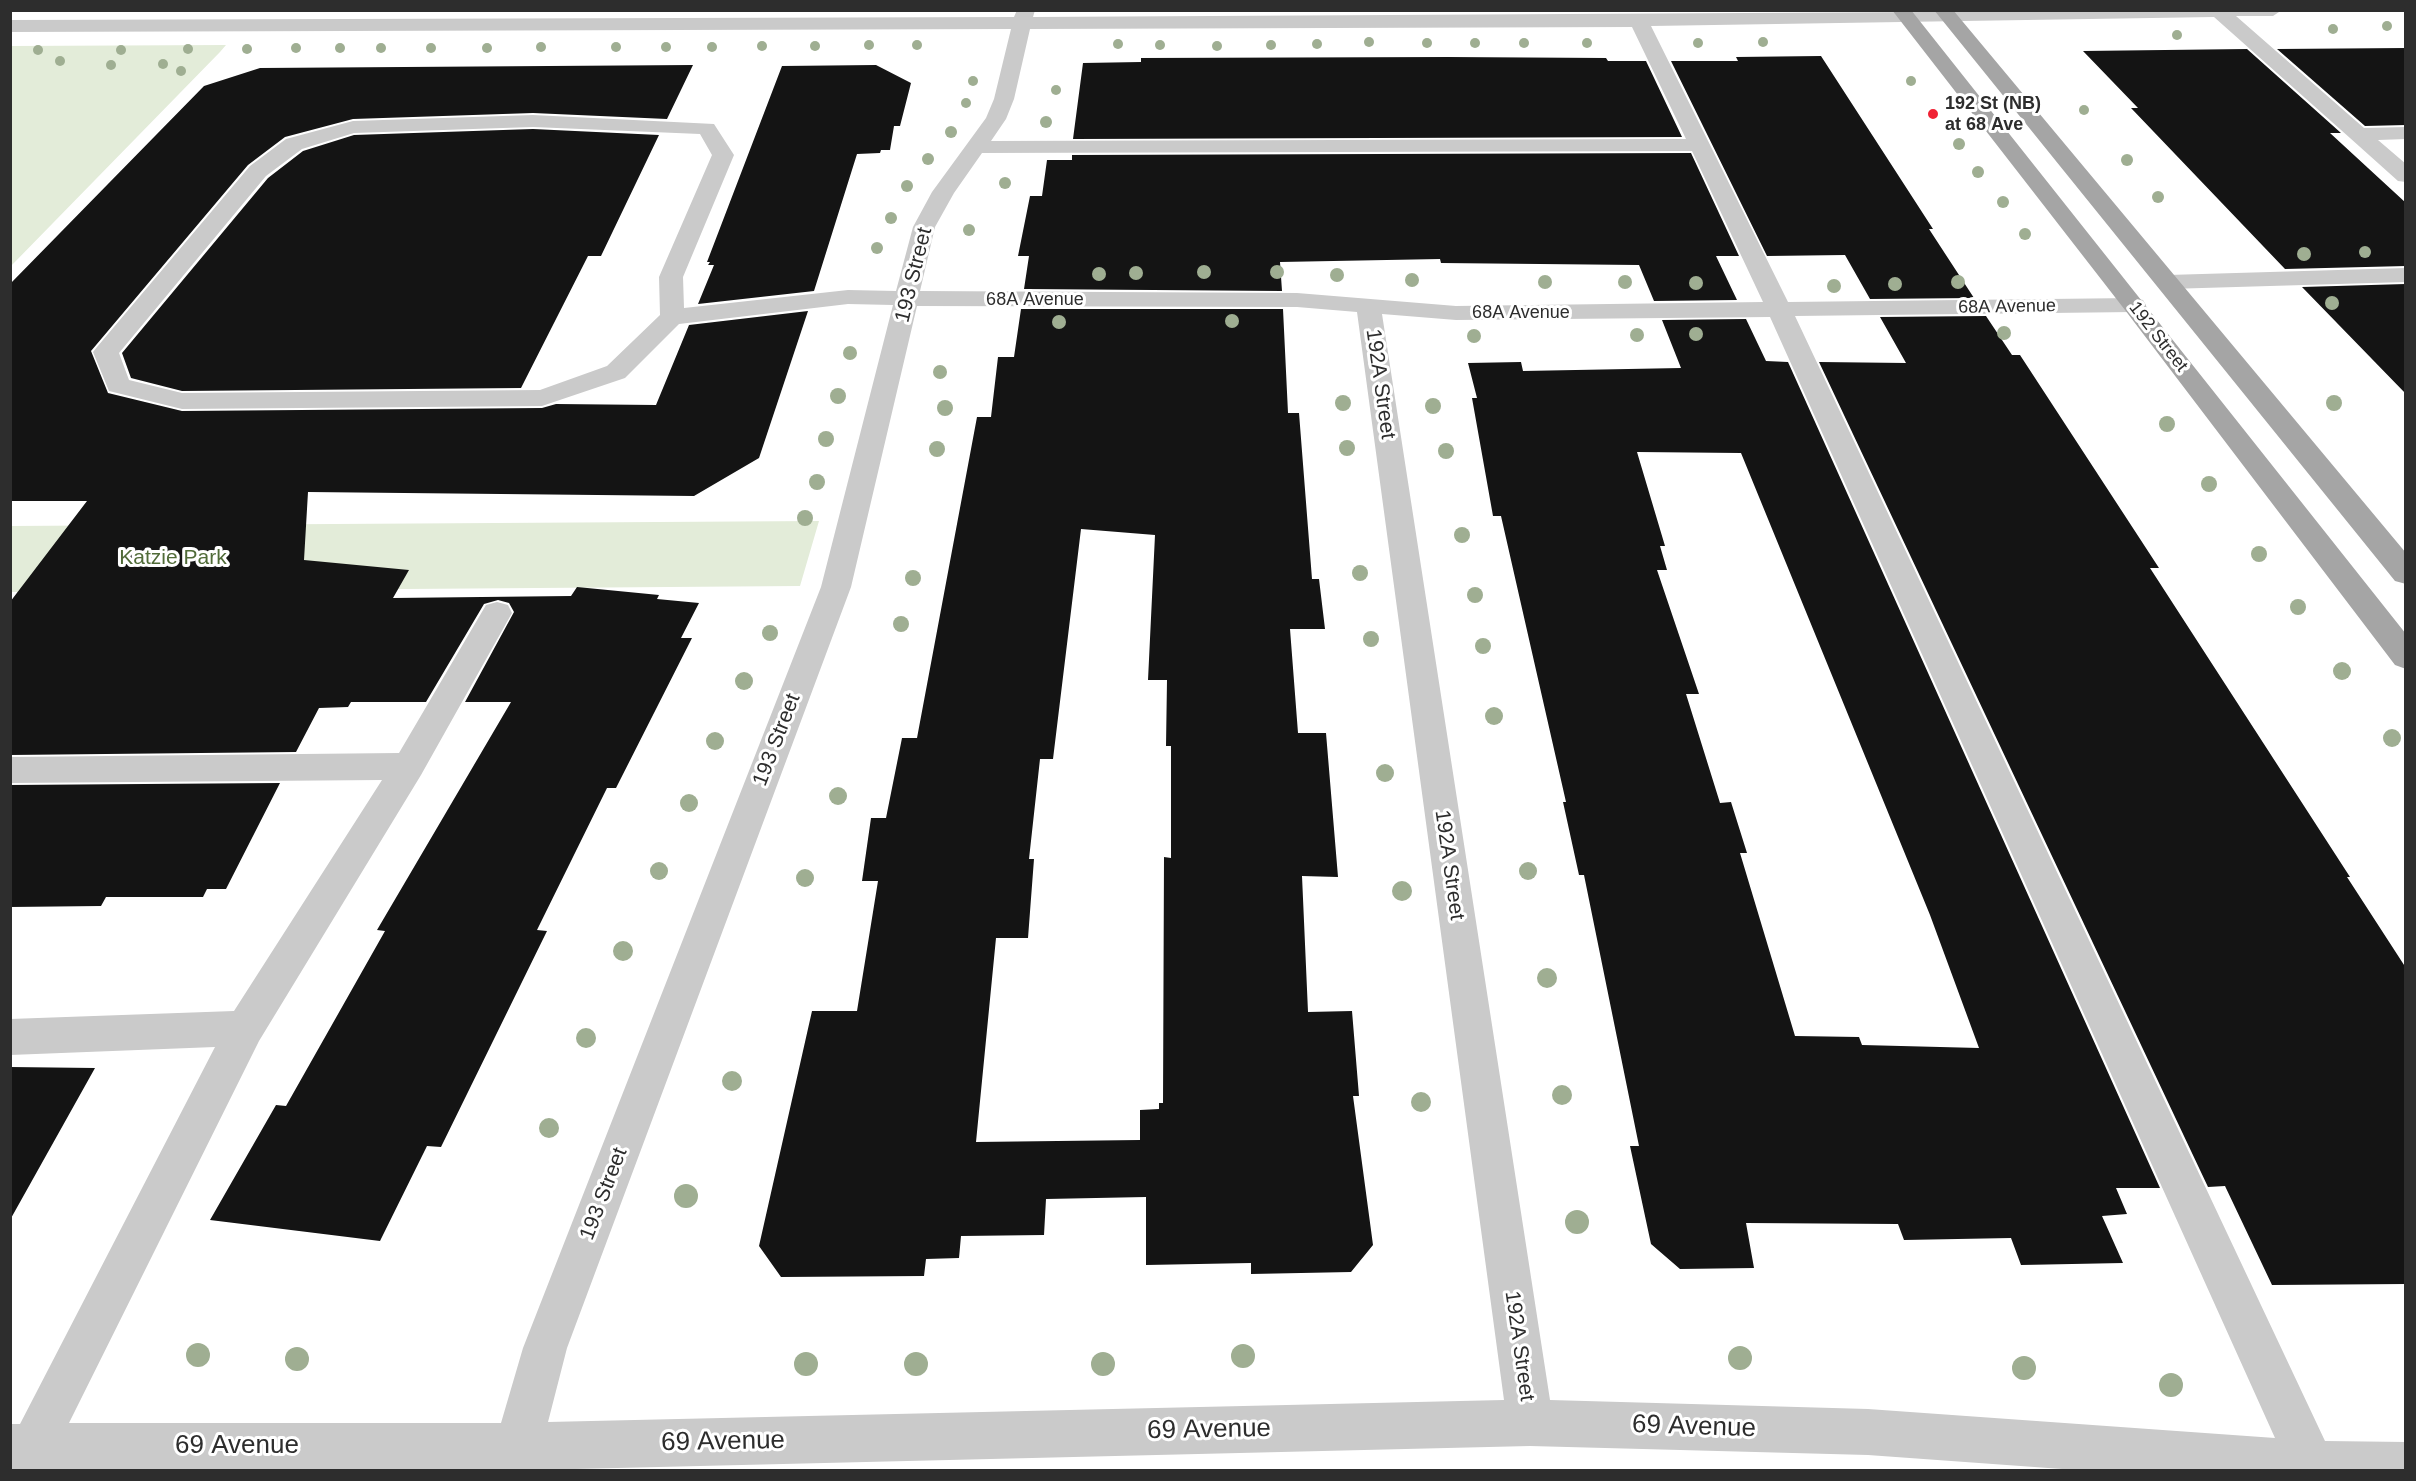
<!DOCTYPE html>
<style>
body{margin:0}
#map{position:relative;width:2416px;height:1481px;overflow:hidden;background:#fff;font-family:Arial,sans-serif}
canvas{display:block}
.frame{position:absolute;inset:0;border:12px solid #2d2d2d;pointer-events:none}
</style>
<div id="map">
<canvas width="2416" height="1481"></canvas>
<div class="frame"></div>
</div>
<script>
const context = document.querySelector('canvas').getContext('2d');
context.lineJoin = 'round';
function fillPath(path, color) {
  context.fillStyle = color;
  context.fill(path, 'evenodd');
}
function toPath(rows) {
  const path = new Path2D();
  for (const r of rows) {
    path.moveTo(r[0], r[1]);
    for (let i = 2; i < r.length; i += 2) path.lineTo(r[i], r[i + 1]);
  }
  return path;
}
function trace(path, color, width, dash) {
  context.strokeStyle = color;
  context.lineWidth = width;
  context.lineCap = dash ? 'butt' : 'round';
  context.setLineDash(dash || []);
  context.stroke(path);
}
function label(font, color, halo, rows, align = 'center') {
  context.font = font + ' Arial,sans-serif';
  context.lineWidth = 6;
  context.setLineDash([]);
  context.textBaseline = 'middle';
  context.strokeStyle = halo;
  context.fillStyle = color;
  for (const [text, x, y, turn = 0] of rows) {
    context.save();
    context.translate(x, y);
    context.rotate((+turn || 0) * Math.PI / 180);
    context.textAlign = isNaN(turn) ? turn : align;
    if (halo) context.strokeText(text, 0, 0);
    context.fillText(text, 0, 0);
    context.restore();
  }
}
const green = toPath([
 [226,45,220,52,11,266,11,46],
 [819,521,800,586,11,592,10,526]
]);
const building = toPath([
 [2406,48,2406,125,2365,126,2277,49],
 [2247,49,2341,133,2330,133,2406,203,2406,266,2285,269,2131,108,2138,108,2083,51],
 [1821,56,1933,229,1929,229,1974,298,1870,299,1845,255,1767,256,1671,61,1738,61,1736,57],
 [1448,57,1606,58,1608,61,1646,61,1682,137,1073,139,1083,63,1141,62,1141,58],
 [693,65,667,119,533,113,353,119,285,137,248,165,91,351,108,393,182,411,542,408,556,404,656,405,689,325,808,311,759,458,694,496,308,492,304,560,409,570,393,598,571,596,577,587,659,595,657,599,699,603,681,638,692,638,616,788,607,788,537,930,547,931,441,1147,427,1146,380,1241,210,1220,276,1105,286,1106,385,931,377,930,511,702,465,702,514,612,509,603,498,600,484,604,426,702,351,702,348,707,319,708,296,752,10,755,10,602,87,501,10,501,10,284,204,86,260,68],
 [876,65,911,83,900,126,894,126,890,150,881,150,880,153,857,154,814,291,698,304,714,265,708,265,710,262,707,262,782,66],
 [533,129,659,135,601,256,588,256,521,388,182,391,131,378,122,353,268,178,303,151,354,135],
 [1691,153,1739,256,1716,256,1737,300,1654,301,1639,265,1441,263,1440,259,1280,262,1282,291,1024,289,1029,256,1018,256,1030,196,1042,196,1047,160,1072,160,1072,155],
 [2406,284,2406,394,2302,287],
 [1021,309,1283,309,1288,413,1299,413,1312,579,1319,579,1325,629,1290,629,1298,733,1326,733,1338,877,1302,876,1308,1012,1352,1011,1359,1096,1353,1096,1373,1245,1351,1272,1251,1274,1251,1263,1146,1265,1146,1197,1046,1199,1044,1235,961,1236,959,1258,926,1259,924,1276,781,1277,759,1246,812,1011,857,1011,878,881,862,881,871,818,886,818,902,738,917,738,977,417,991,417,998,357,1014,357],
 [1081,529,1155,535,1148,680,1167,680,1166,746,1171,746,1171,858,1164,857,1163,1103,1159,1103,1159,1109,1140,1110,1140,1140,976,1142,996,938,1028,938,1034,859,1029,859,1040,759,1053,759],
 [1986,316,2012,355,2020,355,2159,568,2150,568,2350,877,2347,877,2406,968,2406,1284,2272,1285,2225,1186,2208,1187,1819,362,1906,363,1880,317],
 [1746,319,1766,361,1788,362,2160,1188,2116,1188,2127,1214,2102,1216,2123,1263,2021,1265,2011,1238,1904,1240,1898,1224,1746,1223,1754,1268,1680,1269,1651,1244,1630,1146,1639,1146,1584,875,1579,875,1563,802,1566,802,1501,516,1493,516,1472,398,1477,398,1468,363,1521,362,1523,371,1681,368,1662,320],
 [1637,452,1741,453,1930,915,1979,1048,1862,1045,1859,1037,1795,1036,1740,853,1747,853,1731,802,1720,803,1686,694,1699,694,1657,570,1667,570,1660,546,1665,546],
 [280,783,226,889,207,889,203,897,106,897,101,906,10,907,10,785],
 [10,1067,95,1068,10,1220]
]);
const minor = toPath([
 [1017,10,1035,10,1033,17,2282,10,2273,16,2236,16,2364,128,2406,127,2406,139,2378,140,2406,164,2406,182,2398,181,2350,138,2214,17,1651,26,1788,302,2134,298,2143,300,2146,305,2143,310,2134,312,1795,316,2325,1441,2406,1442,2406,1470,2076,1470,1868,1455,1530,1446,534,1470,10,1470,10,1424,20,1424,215,1047,10,1055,10,1019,234,1011,382,780,10,783,10,757,399,753,486,605,497,602,508,605,512,613,421,775,259,1041,69,1423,501,1423,523,1348,821,587,893,305,848,304,679,324,625,378,542,406,182,409,109,391,93,352,97,347,250,166,286,139,353,121,533,115,714,124,734,155,683,277,684,308,848,290,896,291,913,227,932,192,986,118,994,99,1011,29,10,32,10,20,1014,17,1017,10],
 [1632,27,1686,139,991,141,1006,119,1014,99,1030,29,1632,27],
 [533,127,700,134,712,155,659,277,660,315,607,366,540,390,182,393,129,380,119,353,266,176,302,149,354,133,533,127],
 [1692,151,1763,302,1456,306,1297,293,920,291,935,227,954,193,982,153,1692,151],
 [917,306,1297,307,1357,312,1504,1400,548,1422,567,1348,851,587,917,306],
 [1382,314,1456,320,1770,317,2275,1438,1868,1409,1550,1400,1382,314],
 [2406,268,2406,282,2168,289,2160,287,2156,282,2160,277,2168,275,2406,268]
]);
const major = toPath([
 [1892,10,1911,10,2406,634,2406,669,2395,665,2125,310,1892,10],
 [1934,10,1953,10,2406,553,2406,584,2395,581,1934,10]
]);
const trees = [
 [2387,26,5],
 [2333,29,5],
 [2177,35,5],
 [1369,42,5],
 [1763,42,5],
 [1427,43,5],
 [1475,43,5],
 [1524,43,5],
 [1587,43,5],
 [1698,43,5],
 [1118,44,5],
 [1317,44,5],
 [869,45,5],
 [917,45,5],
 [1160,45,5],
 [1271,45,5],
 [762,46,5],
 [815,46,5],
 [1217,46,5],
 [541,47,5],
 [616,47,5],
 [666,47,5],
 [712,47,5],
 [296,48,5],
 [340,48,5],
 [381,48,5],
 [431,48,5],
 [487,48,5],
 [188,49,5],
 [247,49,5],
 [38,50,5],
 [121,50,5],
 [60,61,5],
 [163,64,5],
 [111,65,5],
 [181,71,5],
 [973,81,5],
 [1911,81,5],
 [1056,90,5],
 [966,103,5],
 [2084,110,5],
 [1046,122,6],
 [951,132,6],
 [1959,144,6],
 [928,159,6],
 [2127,160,6],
 [1978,172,6],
 [1005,183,6],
 [907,186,6],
 [2158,197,6],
 [2003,202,6],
 [891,218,6],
 [969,230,6],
 [2025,234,6],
 [877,248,6],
 [2365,252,6],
 [2304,254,7],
 [1204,272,7],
 [1277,272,7],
 [1136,273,7],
 [1099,274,7],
 [1337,275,7],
 [1412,280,7],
 [1545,282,7],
 [1625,282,7],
 [1958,282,7],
 [1696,283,7],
 [1895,284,7],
 [1834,286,7],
 [2332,303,7],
 [1232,321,7],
 [1059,322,7],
 [2004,333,7],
 [1696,334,7],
 [1637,335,7],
 [1474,336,7],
 [850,353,7],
 [940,372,7],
 [838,396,8],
 [1343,403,8],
 [2334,403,8],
 [1433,406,8],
 [945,408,8],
 [2167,424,8],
 [826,439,8],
 [1347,448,8],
 [937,449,8],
 [1446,451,8],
 [817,482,8],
 [2209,484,8],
 [805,518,8],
 [1462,535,8],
 [2259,554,8],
 [1360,573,8],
 [913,578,8],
 [1475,595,8],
 [2298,607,8],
 [901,624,8],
 [770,633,8],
 [1371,639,8],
 [1483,646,8],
 [2342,671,9],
 [744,681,9],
 [1494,716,9],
 [2392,738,9],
 [715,741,9],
 [1385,773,9],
 [838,796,9],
 [689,803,9],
 [659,871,9],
 [1528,871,9],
 [805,878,9],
 [1402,891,10],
 [623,951,10],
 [1547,978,10],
 [586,1038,10],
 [732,1081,10],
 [1562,1095,10],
 [1421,1102,10],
 [549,1128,10],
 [686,1196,12],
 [1577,1222,12],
 [198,1355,12],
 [1243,1356,12],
 [1740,1358,12],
 [297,1359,12],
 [806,1364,12],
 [916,1364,12],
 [1103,1364,12],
 [2024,1368,12],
 [2171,1385,12]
];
const markers = [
 [1933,114,6,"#f02234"]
];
const farPoinames = [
 ["192 St (NB)",1945,104],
 ["at 68 Ave",1945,125]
];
const farStreetnames = [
 ["68A Avenue",1035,300],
 ["68A Avenue",2007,307,-1],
 ["68A Avenue",1521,313],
 ["192 Street",2158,337,52]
];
const streetNames = [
 ["193 Street",914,275,-76],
 ["192A Street",1380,384,82],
 ["193 Street",777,740,-69],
 ["192A Street",1449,865,82],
 ["193 Street",604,1194,-69],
 ["192A Street",1519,1346,82]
];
const parkNames = [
 ["Katzie Park",173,558]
];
const nearStreetnames = [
 ["69 Avenue",1694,1427,2],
 ["69 Avenue",1209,1430,-1],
 ["69 Avenue",723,1442,-1],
 ["69 Avenue",237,1446]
];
fillPath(green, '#e3ecd9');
fillPath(building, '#141414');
fillPath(minor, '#cacaca');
fillPath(major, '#a5a5a5');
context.fillStyle = '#9fae92';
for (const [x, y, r] of trees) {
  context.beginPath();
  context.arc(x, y, r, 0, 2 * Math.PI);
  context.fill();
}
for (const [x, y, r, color] of markers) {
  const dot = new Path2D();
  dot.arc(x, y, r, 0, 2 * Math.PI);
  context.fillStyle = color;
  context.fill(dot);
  trace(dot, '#fff', 2);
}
label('bold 18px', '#2d2d2d', '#fff', farPoinames, 'left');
label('18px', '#2d2d2d', '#fff', farStreetnames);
label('21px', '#2d2d2d', '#fff', streetNames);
label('21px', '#506b38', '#fff', parkNames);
label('26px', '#2d2d2d', '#fff', nearStreetnames);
</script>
